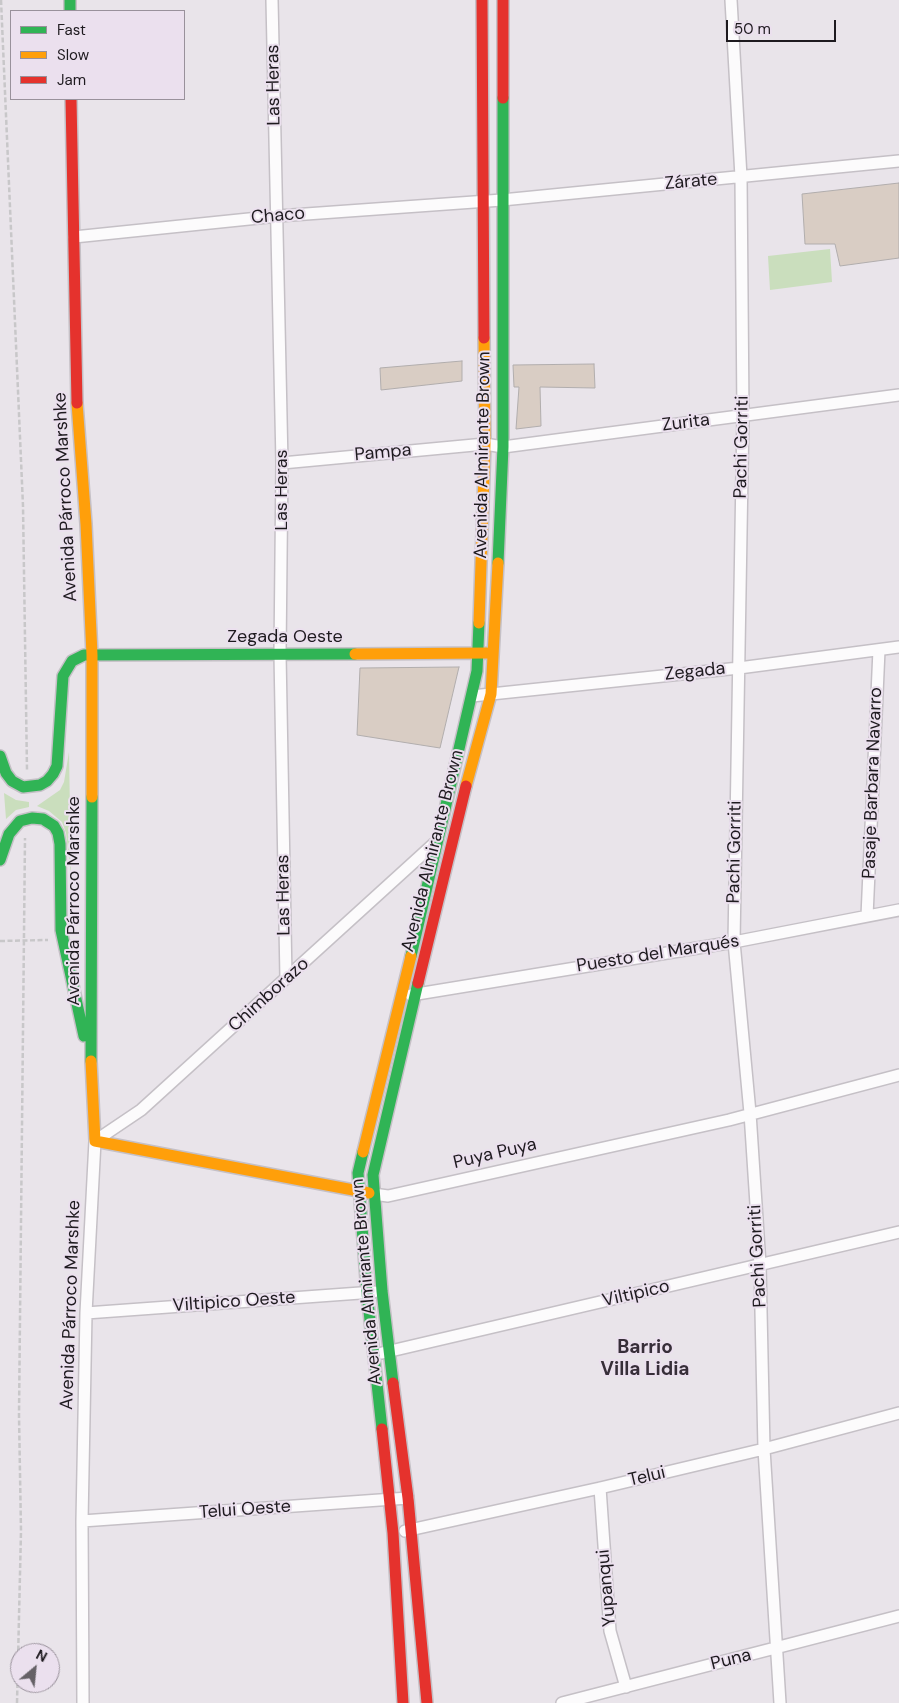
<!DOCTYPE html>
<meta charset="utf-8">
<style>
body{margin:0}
#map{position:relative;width:899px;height:1703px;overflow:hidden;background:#e9e4ea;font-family:"DM Sans",sans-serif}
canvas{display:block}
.legend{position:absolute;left:10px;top:10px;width:175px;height:90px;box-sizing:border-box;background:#ebe0ee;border:1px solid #99919b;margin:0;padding:6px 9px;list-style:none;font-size:15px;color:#1e1a1f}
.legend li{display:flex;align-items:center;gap:10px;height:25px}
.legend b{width:25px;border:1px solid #99919b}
.north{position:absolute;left:10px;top:1643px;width:50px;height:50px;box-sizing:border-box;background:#ebe0ee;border:1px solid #99919b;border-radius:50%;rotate:28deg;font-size:14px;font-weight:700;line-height:20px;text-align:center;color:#1e1a1f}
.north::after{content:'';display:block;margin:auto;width:18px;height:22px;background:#656166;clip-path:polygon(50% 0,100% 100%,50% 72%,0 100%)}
.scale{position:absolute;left:726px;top:20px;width:110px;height:22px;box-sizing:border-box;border:2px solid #1e1a1f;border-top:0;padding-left:6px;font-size:15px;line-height:18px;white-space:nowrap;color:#1e1a1f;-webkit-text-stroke:4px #ebe0ee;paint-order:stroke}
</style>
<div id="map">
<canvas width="899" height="1703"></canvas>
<ul class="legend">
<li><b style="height:6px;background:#30b455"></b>Fast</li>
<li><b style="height:6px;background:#ff9f0a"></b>Slow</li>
<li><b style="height:6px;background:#e5322d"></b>Jam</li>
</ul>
<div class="north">N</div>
<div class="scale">50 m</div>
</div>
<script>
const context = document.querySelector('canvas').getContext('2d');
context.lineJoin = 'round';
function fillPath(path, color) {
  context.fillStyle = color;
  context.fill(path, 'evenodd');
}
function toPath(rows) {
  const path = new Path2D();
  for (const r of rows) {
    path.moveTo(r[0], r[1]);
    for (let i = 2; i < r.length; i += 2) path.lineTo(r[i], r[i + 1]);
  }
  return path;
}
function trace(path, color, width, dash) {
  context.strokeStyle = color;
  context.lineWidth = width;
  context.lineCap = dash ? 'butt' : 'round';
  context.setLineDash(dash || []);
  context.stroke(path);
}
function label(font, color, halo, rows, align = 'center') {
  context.font = font + ' "DM Sans",sans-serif';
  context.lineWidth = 4;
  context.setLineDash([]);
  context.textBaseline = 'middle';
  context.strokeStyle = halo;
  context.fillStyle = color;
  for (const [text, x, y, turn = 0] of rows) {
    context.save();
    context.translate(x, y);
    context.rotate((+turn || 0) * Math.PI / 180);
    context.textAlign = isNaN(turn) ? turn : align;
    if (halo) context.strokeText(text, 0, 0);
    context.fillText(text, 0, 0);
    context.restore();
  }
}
const green = toPath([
 [830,249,832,282,770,290,768,256],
 [69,752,71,875,66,833,62,822,49,811,37,806,60,790,64,782],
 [4,793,16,800,29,802,29,807,16,810,6,819]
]);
const building = toPath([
 [899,183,899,258,840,266,835,244,805,244,802,194,899,183],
 [462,361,462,381,381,390,380,368,462,361],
 [594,364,595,388,540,387,541,426,516,429,519,387,514,387,513,365,594,364],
 [459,667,440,748,357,735,360,668,459,667]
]);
const path = toPath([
 [1,0,23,506,27,770],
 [0,941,48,940],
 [17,1703,21,1531,19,1415,25,838]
]);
const street = toPath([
 [272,0,282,463,280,654,286,979],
 [731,0,741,177,743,415,734,942,750,1113,760,1265,764,1449,780,1703],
 [74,237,278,216,502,200,899,161],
 [282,463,485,444,503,447,899,395],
 [472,696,739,668,899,647],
 [867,916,879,650],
 [411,995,734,942,899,910],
 [373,1194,388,1196,729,1120,899,1075],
 [86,1313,374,1292],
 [382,1353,899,1232],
 [600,1488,610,1631,626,1687],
 [82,1521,408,1498],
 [405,1531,600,1488,764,1449,899,1413],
 [83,1703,82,1521,86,1313,95,1141,141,1110,437,841],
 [562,1703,899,1616]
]);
const fast = toPath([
 [70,0,70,11],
 [498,563,503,447,503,98],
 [0,756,6,773,12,781,23,787,40,785,47,781,53,774,57,766,63,676,72,661,84,655,355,654],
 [0,860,9,834,20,821,32,818,43,819,54,826,58,833,60,844,61,930,84,1036],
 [411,956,477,671,479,623],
 [91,1061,92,797],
 [363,1152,358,1173,367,1293,382,1429],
 [393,1383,382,1291,373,1175,418,983]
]);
const slow = toPath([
 [77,403,86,524,92,655,92,797],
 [479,623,485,444,484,338],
 [355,654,487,653],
 [466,786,491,694,498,563],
 [91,1061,95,1141,369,1193],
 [363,1152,411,956]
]);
const jam = toPath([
 [482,0,484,338],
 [503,0,503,98],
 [71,99,77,403],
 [418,983,466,786],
 [393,1383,408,1498,427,1703],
 [382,1429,393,1533,403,1703]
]);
const streetNames = [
 ["Las Heras",274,85,-91],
 ["Zárate",691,182,-5],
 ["Chaco",278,216,-5],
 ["Zurita",686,423,-7],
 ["Pachi Gorriti",742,447,-89],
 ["Pampa",383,453,-5],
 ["Avenida Almirante Brown",483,455,-89],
 ["Las Heras",282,490,-90],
 ["Avenida Párroco Marshke",66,497,-93],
 ["Zegada Oeste",285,637],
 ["Zegada",695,672,-6],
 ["Pasaje Barbara Navarro",873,783,-88],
 ["Avenida Almirante Brown",433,851,-76],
 ["Pachi Gorriti",735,852,-89],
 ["Las Heras",284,895,-91],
 ["Avenida Párroco Marshke",74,901,-90],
 ["Puesto del Marqués",658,954,-9],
 ["Chimborazo",269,995,-42],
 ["Puya Puya",495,1154,-13],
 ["Pachi Gorriti",758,1256,-93],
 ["Avenida Almirante Brown",367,1282,-95],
 ["Viltipico",636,1294,-13],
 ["Viltipico Oeste",234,1302,-4],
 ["Avenida Párroco Marshke",71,1305,-88],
 ["Telui",647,1477,-13],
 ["Telui Oeste",245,1510,-4],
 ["Yupanqui",607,1588,-95],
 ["Puna",731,1660,-14]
];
const neighbourhoodNames = [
 ["Barrio",645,1348],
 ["Villa Lidia",645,1370]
];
fillPath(green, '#cadebd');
fillPath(building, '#d9cdc4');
trace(building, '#b1adad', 1);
trace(street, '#c5c0c6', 14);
trace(fast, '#c5c0c6', 14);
trace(slow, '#c5c0c6', 14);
trace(jam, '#c5c0c6', 14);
trace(path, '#c8c7c9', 2.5, [5, 2.5]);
trace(street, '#fcfbfc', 11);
trace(fast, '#30b455', 11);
trace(slow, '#ff9f0a', 11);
trace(jam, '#e5322d', 11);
label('18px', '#1e1a1f', '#ebe0ee', streetNames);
label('bold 19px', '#372e39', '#ebe0ee', neighbourhoodNames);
</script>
